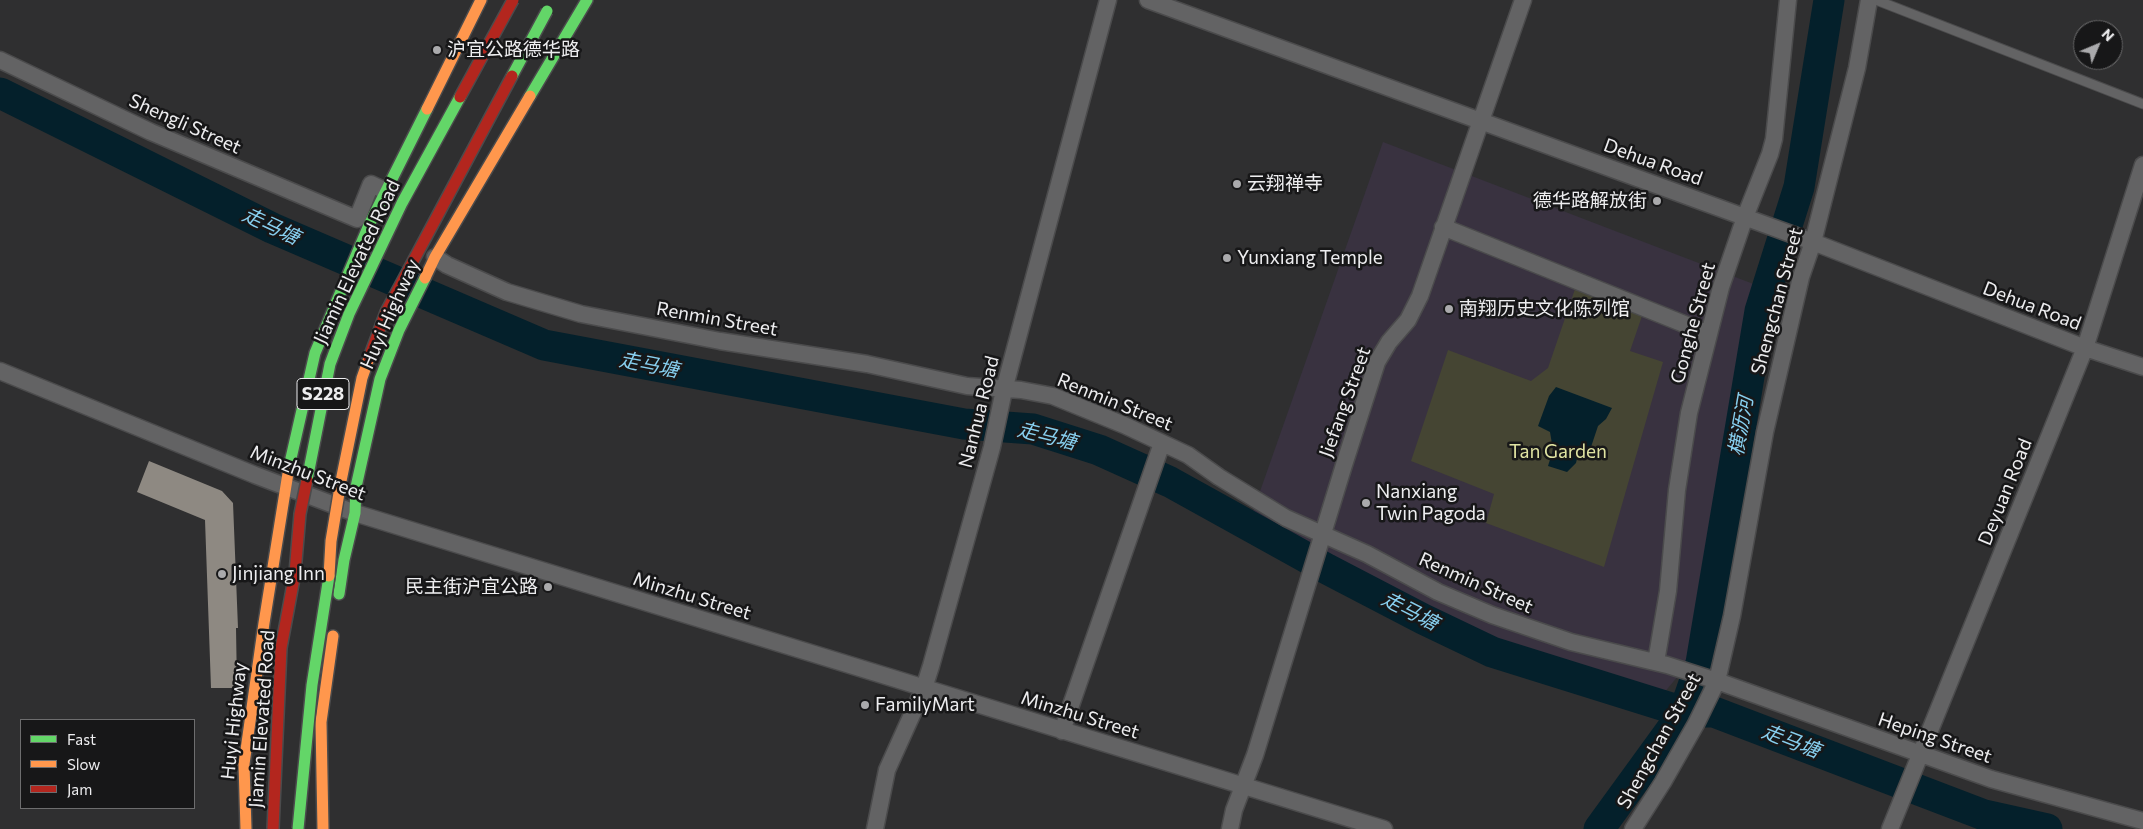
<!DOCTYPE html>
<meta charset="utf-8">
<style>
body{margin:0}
#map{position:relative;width:2143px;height:829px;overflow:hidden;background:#2f2f30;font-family:Commissioner,sans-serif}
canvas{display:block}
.legend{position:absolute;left:20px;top:719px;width:175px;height:90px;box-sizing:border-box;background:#171718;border:1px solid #6d6d6e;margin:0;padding:6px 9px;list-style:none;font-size:15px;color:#ededef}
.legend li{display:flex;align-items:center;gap:10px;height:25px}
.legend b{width:25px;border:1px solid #6d6d6e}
.north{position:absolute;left:2073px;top:20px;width:50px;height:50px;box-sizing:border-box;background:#171718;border:1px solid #6d6d6e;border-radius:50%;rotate:45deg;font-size:14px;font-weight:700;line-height:20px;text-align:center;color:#ededef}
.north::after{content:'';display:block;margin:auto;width:18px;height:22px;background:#aaaaac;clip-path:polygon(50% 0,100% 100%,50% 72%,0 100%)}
</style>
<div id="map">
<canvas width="2143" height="829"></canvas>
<ul class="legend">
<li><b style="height:6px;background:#63d668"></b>Fast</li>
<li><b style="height:6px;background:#ff974d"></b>Slow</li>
<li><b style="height:6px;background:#b3261e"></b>Jam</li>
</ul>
<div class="north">N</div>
</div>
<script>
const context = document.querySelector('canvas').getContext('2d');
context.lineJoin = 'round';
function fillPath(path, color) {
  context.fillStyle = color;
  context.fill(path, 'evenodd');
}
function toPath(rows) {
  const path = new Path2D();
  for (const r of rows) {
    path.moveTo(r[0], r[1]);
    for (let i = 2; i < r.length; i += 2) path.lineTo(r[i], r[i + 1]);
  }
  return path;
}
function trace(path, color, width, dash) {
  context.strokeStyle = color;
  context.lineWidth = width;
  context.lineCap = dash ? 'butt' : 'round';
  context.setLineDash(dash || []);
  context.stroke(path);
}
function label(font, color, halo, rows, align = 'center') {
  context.font = font + ' Commissioner,"Noto Sans SC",sans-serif';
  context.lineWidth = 5;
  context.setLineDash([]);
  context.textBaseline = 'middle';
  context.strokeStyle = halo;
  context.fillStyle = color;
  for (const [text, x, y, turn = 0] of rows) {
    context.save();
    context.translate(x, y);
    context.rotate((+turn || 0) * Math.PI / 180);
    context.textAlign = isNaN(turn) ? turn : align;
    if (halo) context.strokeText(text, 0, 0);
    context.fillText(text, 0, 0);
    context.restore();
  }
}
const commercial = toPath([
 [1383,142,1756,285,1689,663,1663,694,1581,693,1353,574,1251,517]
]);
const green = toPath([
 [1575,289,1642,316,1630,351,1663,362,1604,567,1486,523,1494,494,1411,461,1448,350,1531,381,1548,368]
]);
const water = toPath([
 [1556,387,1612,408,1606,419,1598,426,1590,450,1579,450,1576,463,1567,472,1548,466,1553,450,1550,432,1538,426,1549,396]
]);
const river = toPath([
 [0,93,272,228,544,345,964,424,1033,429,1099,450,1170,482,1327,569,1423,619,1492,652,1684,712,1714,712,1984,815,2047,829],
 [1599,829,1684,712,1701,663,1760,311,1799,187,1829,0]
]);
const building = toPath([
 [149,461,222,491,233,503,238,628,236,628,237,688,211,688,205,520,137,492]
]);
const lane = toPath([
 [1876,0,2143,104]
]);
const street = toPath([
 [1148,0,1813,242,2085,348,2143,367],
 [0,60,151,132,357,219,371,184,386,191],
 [1443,227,1709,334],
 [435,257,447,265,507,292,581,314,720,341,867,364,967,386,1021,390,1053,396,1124,425,1188,455,1219,477,1286,518,1367,554,1438,592,1492,615,1571,642,1667,665,1717,681,1991,779,2143,821],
 [0,371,255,475,355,513,1384,829],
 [1656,662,1668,591,1677,490,1689,413,1721,287,1745,217,1770,154,1774,139,1788,0],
 [1062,731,1162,443],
 [875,829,887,770,924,688,931,666,992,447,1004,390,1108,0],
 [1230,829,1234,810,1255,755,1344,465,1377,362,1389,342,1408,320,1420,296,1523,0],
 [1633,829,1663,782,1696,724,1717,681,1732,616,1765,432,1801,277,1813,242,1857,68,1869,0],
 [1890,829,2085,348,2143,165]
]);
const fast = toPath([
 [530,96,587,0],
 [289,467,315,353,369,225,427,109],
 [339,594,344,560,355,513,356,487,380,379,399,330,425,278]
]);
const slow = toPath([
 [427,109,481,0],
 [425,278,435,257,530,96],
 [246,829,244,764,264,623,289,467],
 [323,829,321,722,333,636]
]);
const fastBridge = toPath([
 [512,76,547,11],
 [307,480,330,364,349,314,402,203,460,97],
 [298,829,312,685,329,576]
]);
const slowBridge = toPath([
 [329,576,331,541,341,481,362,378,369,358]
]);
const jamBridge = toPath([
 [460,97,513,0],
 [369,358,386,312,512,76],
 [273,829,281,648,295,573,300,514,307,480]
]);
const markers = [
 [437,50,5,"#aaaaac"],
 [1237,184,5,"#aaaaac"],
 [1657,201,5,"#aaaaac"],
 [1227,258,5,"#aaaaac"],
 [1449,309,5,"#aaaaac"],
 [1366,503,5,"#aaaaac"],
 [222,574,5,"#aaaaac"],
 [548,587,5,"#aaaaac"],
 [865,705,5,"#aaaaac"]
];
const shields = [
 [323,394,52]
];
const shieldNames = [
 ["S228",323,394]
];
const poiNames = [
 ["沪宜公路德华路",447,50],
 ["云翔禅寺",1247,184],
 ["德华路解放街",1647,201,"right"],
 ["Yunxiang Temple",1237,258],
 ["南翔历史文化陈列馆",1459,309],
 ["Nanxiang",1376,492],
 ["Twin Pagoda",1376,514],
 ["Jinjiang Inn",232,574],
 ["民主街沪宜公路",538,587,"right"],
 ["FamilyMart",875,705]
];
const streetNames = [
 ["Shengli Street",185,124,24],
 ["Dehua Road",1653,162,20],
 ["Jiamin Elevated Road",357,262,-65],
 ["Shengchan Street",1777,301,-75],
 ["Dehua Road",2032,306,21],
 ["Huyi Highway",390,314,-66],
 ["Renmin Street",717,319,10],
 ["Gonghe Street",1693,323,-75],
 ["Renmin Street",1115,402,22],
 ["Jiefang Street",1345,402,-70],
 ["Nanhua Road",979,412,-76],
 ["Minzhu Street",308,473,21],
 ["Deyuan Road",2005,492,-68],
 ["Renmin Street",1476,583,24],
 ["Minzhu Street",692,596,17],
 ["Minzhu Street",1080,715,17],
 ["Jiamin Elevated Road",262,719,-86],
 ["Huyi Highway",234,721,-84],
 ["Heping Street",1935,738,19],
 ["Shengchan Street",1659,741,-61]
];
const parkNames = [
 ["Tan Garden",1558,452]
];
const waterNames = [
 ["走马塘",271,226,25],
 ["走马塘",649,365,11],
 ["横沥河",1741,426,-80],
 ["走马塘",1047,436,14],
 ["走马塘",1410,611,27],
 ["走马塘",1791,741,21]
];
fillPath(commercial, '#393240');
fillPath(green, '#454533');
fillPath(water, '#04202b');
trace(river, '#04202b', 31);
fillPath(building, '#8e8982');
trace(lane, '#4b4b4c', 11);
trace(street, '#4b4b4c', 19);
trace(fast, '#4b4b4c', 14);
trace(slow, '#4b4b4c', 14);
trace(lane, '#636364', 9);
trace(street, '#636364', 16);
trace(fast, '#63d668', 11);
trace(slow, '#ff974d', 11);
trace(fastBridge, '#4b4b4c', 14, []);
trace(slowBridge, '#4b4b4c', 14, []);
trace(jamBridge, '#4b4b4c', 14, []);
trace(fastBridge, '#63d668', 11);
trace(slowBridge, '#ff974d', 11);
trace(jamBridge, '#b3261e', 11);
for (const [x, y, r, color] of markers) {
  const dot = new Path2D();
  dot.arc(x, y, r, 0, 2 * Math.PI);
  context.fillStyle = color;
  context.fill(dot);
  trace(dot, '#171718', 2);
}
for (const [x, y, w] of shields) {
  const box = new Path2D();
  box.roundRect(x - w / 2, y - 15.5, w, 31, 4);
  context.fillStyle = '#171718';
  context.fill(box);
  trace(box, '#ededef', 1);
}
label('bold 18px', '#ededef', null, shieldNames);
label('19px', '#ededef', '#171718', poiNames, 'left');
label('19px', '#ededef', '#171718', streetNames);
label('19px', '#e0e3a2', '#171718', parkNames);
label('italic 20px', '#87cfef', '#171718', waterNames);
</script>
